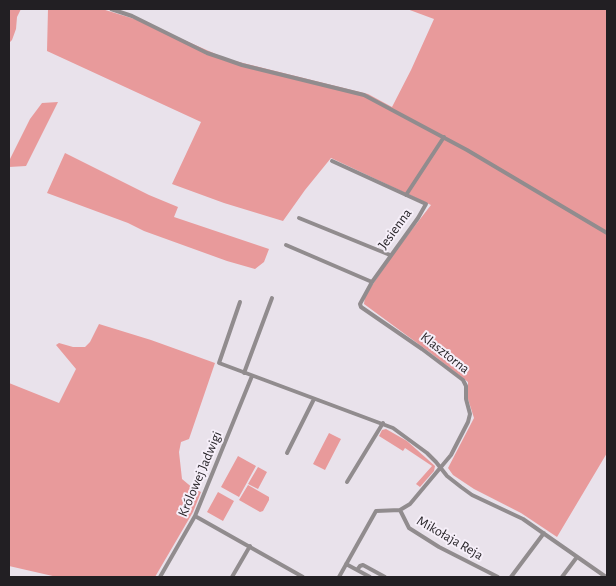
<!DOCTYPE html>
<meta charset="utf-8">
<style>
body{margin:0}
#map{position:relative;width:616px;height:586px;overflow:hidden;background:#e9e2eb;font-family:"Alegreya Sans",sans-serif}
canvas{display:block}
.frame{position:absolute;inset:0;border:10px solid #221f23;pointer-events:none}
</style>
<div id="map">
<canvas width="616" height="586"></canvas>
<div class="frame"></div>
</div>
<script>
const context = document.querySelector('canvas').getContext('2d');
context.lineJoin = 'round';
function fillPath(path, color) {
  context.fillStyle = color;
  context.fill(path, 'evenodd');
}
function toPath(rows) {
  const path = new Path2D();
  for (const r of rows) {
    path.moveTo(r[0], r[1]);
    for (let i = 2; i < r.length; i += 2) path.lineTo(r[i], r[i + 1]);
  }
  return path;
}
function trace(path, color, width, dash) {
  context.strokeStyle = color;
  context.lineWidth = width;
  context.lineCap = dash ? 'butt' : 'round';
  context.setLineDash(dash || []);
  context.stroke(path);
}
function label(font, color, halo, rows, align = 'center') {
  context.font = font + ' "Alegreya Sans",sans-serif';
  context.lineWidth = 4;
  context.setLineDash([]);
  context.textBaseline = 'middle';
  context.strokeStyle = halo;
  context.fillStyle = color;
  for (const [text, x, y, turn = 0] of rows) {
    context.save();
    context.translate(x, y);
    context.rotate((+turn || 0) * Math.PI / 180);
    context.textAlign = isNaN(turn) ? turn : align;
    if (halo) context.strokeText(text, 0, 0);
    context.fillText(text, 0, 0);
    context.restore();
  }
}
const green = toPath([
 [9,9,21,9,17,17,16,29,12,40,9,43],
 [48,9,102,9,141,21,227,59,368,94,392,107,411,70,434,19,407,9,607,9,607,453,557,537,521,513,474,489,453,475,448,468,474,418,468,399,468,382,428,351,364,304,365,296,393,254,431,205,331,158,305,190,283,221,224,203,172,184,201,122,47,51],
 [58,102,26,166,9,167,9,161,30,119,42,103],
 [65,153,149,195,178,207,174,217,269,249,264,262,255,269,227,261,144,231,128,223,47,193],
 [99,324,151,340,215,363,189,439,181,442,179,452,182,479,194,489,201,492,193,512,155,577,57,577,9,566,9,383,59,403,76,369,56,345,59,343,73,347,85,347,90,342],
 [386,429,407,441,435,466,434,471,420,487,416,484,432,466,405,448,403,451,379,436,382,430],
 [329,433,341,439,325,470,313,464],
 [238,456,256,466,239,497,221,487],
 [258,467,267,472,258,489,248,484],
 [248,485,269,497,269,500,263,511,260,512,239,500],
 [218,492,234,501,223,521,207,512]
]);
const minor = toPath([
 [111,9,132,16,207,53,222,58,242,65,364,95,467,150,607,233],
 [332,161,426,204,418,218,372,282,360,304,361,307,422,349,463,380,466,386,466,399,470,414,468,422,451,455,410,504,400,510,376,511,339,577],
 [406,195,444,137],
 [299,218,390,255],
 [286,245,372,282],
 [240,302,219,363,393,428,427,453,436,462,447,476,461,487,472,495,523,519,606,577],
 [244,373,272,298],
 [287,453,314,399],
 [347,482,383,423],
 [400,510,409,528,439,547,498,577],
 [195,516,303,577],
 [346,564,370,577],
 [357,570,360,566,363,565,385,577],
 [160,577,195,516,252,376],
 [232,577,250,546],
 [511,577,544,533],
 [562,577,577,557]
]);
const streetNames = [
 ["Jesienna",395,229,-54],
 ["Klasztorna",445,353,38],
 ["Królowej Jadwigi",200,474,-67],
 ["Mikołaja Reja",450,538,30]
];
fillPath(green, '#e89a9b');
trace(minor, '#918c8e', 4);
label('14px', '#221f23', '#f6eff9', streetNames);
</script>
